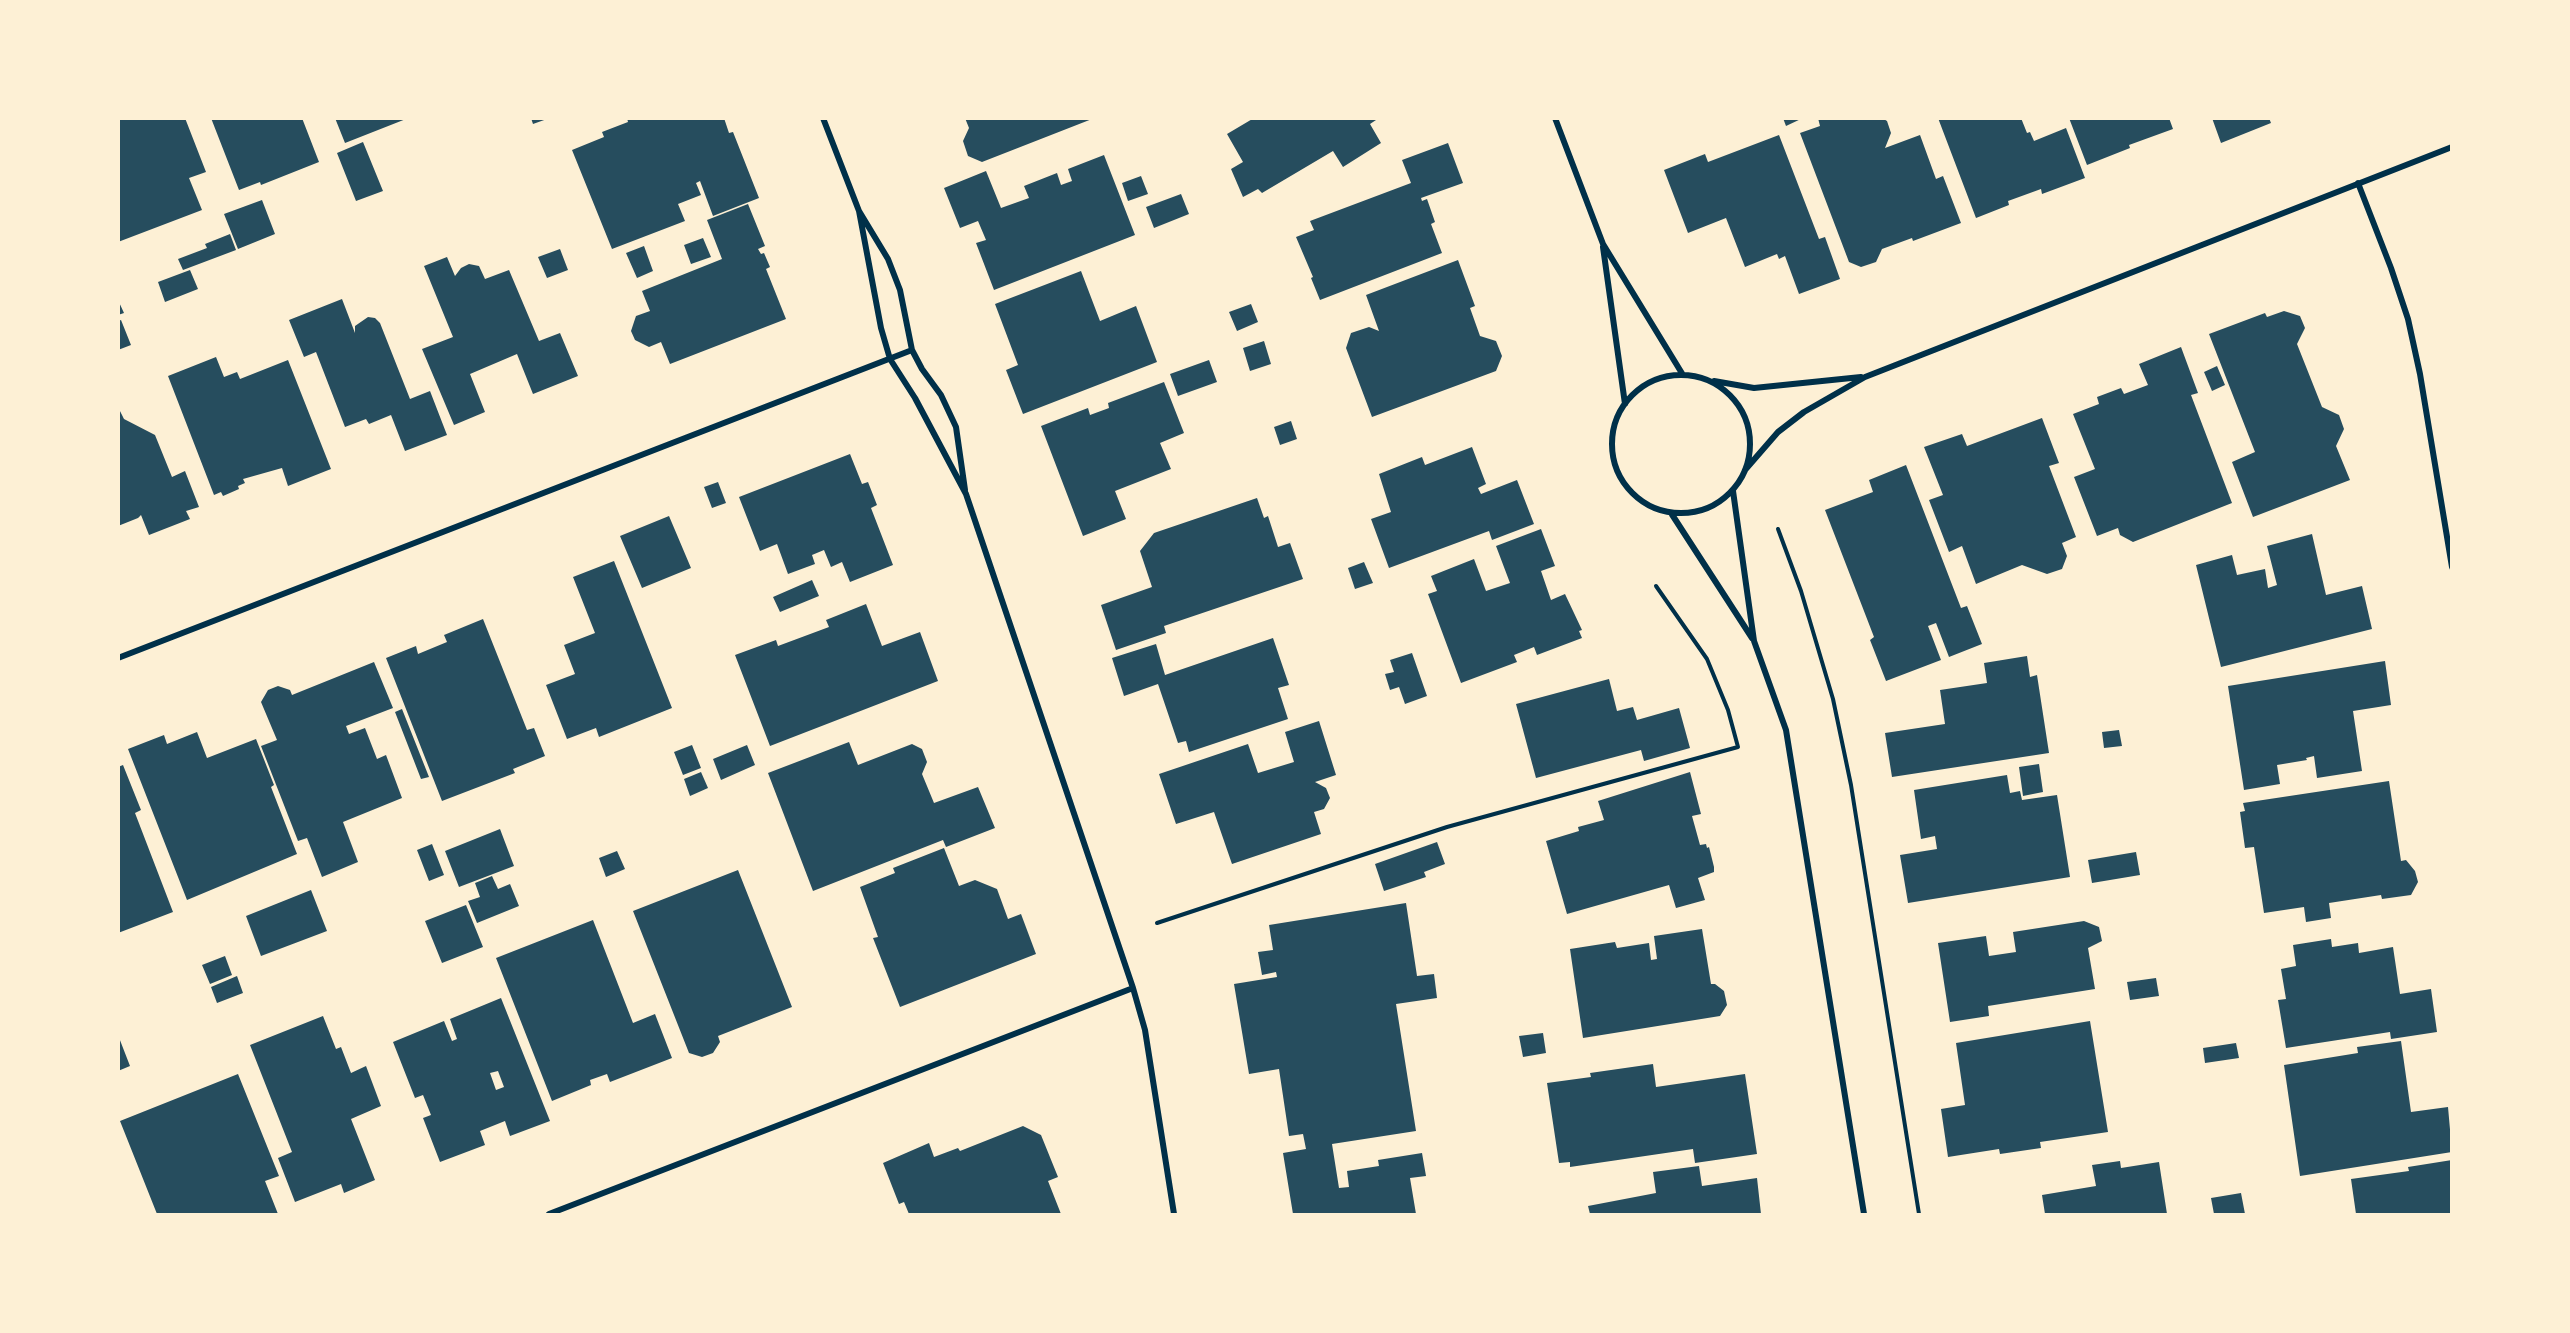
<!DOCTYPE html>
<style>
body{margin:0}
#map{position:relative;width:2570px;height:1333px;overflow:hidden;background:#fdf0d5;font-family:Raleway,sans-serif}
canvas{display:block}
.frame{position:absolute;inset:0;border:120px solid #fdf0d5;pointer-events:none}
</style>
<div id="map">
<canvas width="2570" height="1333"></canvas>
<div class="frame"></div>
</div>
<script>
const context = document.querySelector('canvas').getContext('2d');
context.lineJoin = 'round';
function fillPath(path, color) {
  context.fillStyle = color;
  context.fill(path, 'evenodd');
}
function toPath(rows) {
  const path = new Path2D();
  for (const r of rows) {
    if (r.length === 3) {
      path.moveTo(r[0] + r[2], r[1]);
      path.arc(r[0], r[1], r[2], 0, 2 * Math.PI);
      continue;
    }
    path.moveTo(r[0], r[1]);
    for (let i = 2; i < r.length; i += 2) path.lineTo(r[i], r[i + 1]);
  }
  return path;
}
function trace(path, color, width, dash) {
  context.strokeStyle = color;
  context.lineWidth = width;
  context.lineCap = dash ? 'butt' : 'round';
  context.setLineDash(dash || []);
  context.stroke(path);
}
const building = toPath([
 [118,118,185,118,206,172,189,178,202,210,118,242],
 [211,118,302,118,319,162,261,185,260,182,239,190],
 [335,118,406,118,406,119,345,143],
 [531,118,547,118,547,119,533,124],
 [627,118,724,118,729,133,733,132,759,198,713,216,700,181,696,183,701,195,678,204,685,221,612,249,572,150,604,137,602,132,628,122],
 [965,118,1092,118,1092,119,982,162,968,156,963,141,969,128],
 [1254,118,1379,118,1370,124,1381,143,1343,167,1333,151,1262,193,1258,189,1243,197,1231,169,1243,162,1227,134],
 [1783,118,1803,118,1786,126],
 [1818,118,1882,118,1887,121,1891,133,1885,148,1920,135,1936,179,1943,176,1961,223,1913,241,1912,238,1882,249,1876,262,1861,267,1849,262,1800,133,1820,126],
 [1938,118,2021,118,2027,133,2030,132,2034,141,2066,128,2085,178,2042,194,2041,189,2008,201,2009,205,1976,218],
 [2069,118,2169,118,2173,129,2129,145,2130,148,2087,165],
 [2212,118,2269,118,2271,123,2221,143],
 [1779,135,1819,239,1825,237,1840,279,1799,294,1785,256,1779,259,1777,254,1745,267,1726,218,1688,233,1664,170,1705,154,1708,162],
 [363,142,383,191,356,201,337,153],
 [1448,143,1463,183,1421,198,1422,201,1427,199,1435,222,1431,224,1442,253,1320,300,1311,278,1313,277,1296,237,1314,230,1310,221,1411,183,1402,160],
 [1104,155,1135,235,994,290,976,243,986,240,978,221,960,228,944,188,986,171,1001,208,1029,198,1024,186,1057,173,1061,185,1072,181,1068,169],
 [1141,176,1148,194,1128,201,1122,183],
 [1181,194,1189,214,1154,228,1146,207],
 [262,200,275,234,238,249,224,214],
 [748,204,765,246,758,249,761,254,764,253,770,267,766,269,786,319,670,364,661,342,649,347,635,340,631,331,636,316,650,311,642,291,722,259,707,220],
 [230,234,236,250,183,270,178,259,207,248,205,244],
 [703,238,711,257,691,264,684,245],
 [644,246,653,271,637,278,626,253],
 [560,249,568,270,547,278,538,257],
 [447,257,455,276,461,268,469,264,479,266,485,279,509,270,539,341,560,333,578,376,533,394,517,354,470,374,485,412,454,425,422,349,453,337,424,266],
 [1458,260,1475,306,1470,308,1480,336,1496,341,1502,356,1496,371,1372,417,1346,348,1351,333,1369,327,1379,331,1366,295],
 [190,270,198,289,165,302,158,282],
 [1081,271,1100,321,1136,306,1157,362,1023,414,1006,370,1018,365,995,304],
 [342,299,355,333,355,326,368,317,375,318,380,323,410,399,430,391,447,435,405,451,391,415,369,424,366,419,345,427,316,352,304,357,289,320],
 [118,300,124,313,118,315],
 [1251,304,1258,322,1237,331,1229,312],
 [2284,311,2300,316,2305,328,2297,344,2322,407,2339,415,2344,429,2336,446,2350,480,2253,517,2232,462,2255,452,2209,334,2265,313,2267,317],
 [121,320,131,345,118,350,118,321],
 [1264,341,1271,364,1250,371,1243,348],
 [2181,347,2198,393,2191,395,2232,503,2133,542,2120,535,2118,528,2097,536,2074,477,2095,469,2073,414,2099,404,2097,397,2121,388,2124,394,2148,385,2139,364],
 [216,357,224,377,237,372,240,379,288,360,331,469,288,486,282,468,243,479,245,483,238,486,239,489,223,496,221,492,214,495,168,376],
 [1209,360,1217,382,1178,396,1170,374],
 [2217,366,2225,385,2212,391,2204,372],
 [1164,382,1184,433,1160,443,1171,469,1115,491,1126,519,1083,536,1041,426,1088,408,1090,415,1109,408,1108,403],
 [118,407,124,419,155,435,172,477,185,471,199,507,186,511,190,519,149,535,141,515,138,518,118,526],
 [2042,418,2059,463,2049,466,2076,537,2062,543,2067,556,2062,569,2047,574,2022,565,1976,584,1962,546,1949,552,1929,500,1943,495,1924,447,1962,434,1967,446],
 [1291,421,1297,439,1280,445,1274,427],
 [1472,447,1486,484,1478,488,1481,494,1517,480,1534,524,1492,540,1489,531,1389,568,1371,519,1391,512,1379,474,1422,457,1425,465],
 [850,454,862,484,868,482,877,505,871,508,893,565,850,582,842,562,831,567,824,550,812,555,815,564,788,574,777,544,760,551,739,497],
 [1906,465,1961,608,1967,606,1982,644,1949,657,1936,623,1928,626,1941,660,1886,681,1870,640,1874,637,1825,510,1873,492,1869,480],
 [718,482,726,503,712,508,704,487],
 [1257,498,1264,518,1268,516,1278,547,1290,543,1303,579,1164,626,1166,633,1116,650,1101,605,1152,587,1140,551,1154,533],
 [669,516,691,568,642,588,620,536],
 [1541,529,1555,566,1541,571,1551,600,1565,594,1582,630,1579,631,1582,638,1537,655,1534,647,1514,655,1517,662,1461,683,1428,594,1437,591,1431,576,1474,559,1486,591,1510,583,1496,546],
 [2312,534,2326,595,2362,586,2372,629,2221,667,2196,565,2232,555,2237,575,2265,569,2268,588,2277,585,2267,546],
 [614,561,672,708,599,737,596,728,567,739,546,685,575,674,564,645,595,633,573,577],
 [1364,562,1373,583,1355,589,1348,568],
 [812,580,819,596,780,612,773,597],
 [866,604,882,646,920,632,938,681,770,746,735,655,776,640,778,646,829,627,826,620],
 [483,619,527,730,534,728,545,756,513,769,515,773,442,801,386,658,416,646,418,654,447,642,444,635],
 [1273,638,1289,685,1278,688,1288,719,1189,752,1186,741,1178,743,1158,684,1124,696,1112,658,1156,644,1165,675],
 [1412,653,1427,696,1405,704,1399,687,1390,690,1385,674,1394,672,1390,660],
 [2027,656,2030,677,2037,675,2049,753,1892,777,1885,733,1945,724,1940,690,1987,683,1984,663],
 [2385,661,2391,705,2353,711,2362,771,2317,778,2314,756,2306,758,2307,760,2277,765,2280,784,2244,790,2228,686],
 [374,662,393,708,346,726,349,734,365,728,377,759,386,755,402,798,343,822,358,862,322,877,307,838,298,841,261,746,277,740,261,702,268,690,278,686,290,690,292,695],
 [1609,679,1617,711,1633,707,1637,720,1679,708,1690,748,1644,761,1641,750,1536,778,1516,704],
 [402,709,429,777,421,779,395,712],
 [1319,721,1336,775,1315,782,1326,788,1330,798,1324,809,1314,812,1321,834,1232,864,1214,812,1176,824,1159,774,1248,744,1258,773,1294,762,1285,732],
 [2119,730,2122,746,2104,748,2102,732],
 [197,732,207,758,256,739,274,785,271,787,297,854,187,900,128,749,164,735,167,744],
 [849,742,858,765,912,744,922,749,927,762,922,774,934,803,978,787,995,828,946,847,943,840,813,891,768,773],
 [692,745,701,768,683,775,674,752],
 [747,745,755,765,721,780,713,759],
 [2039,764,2043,792,2023,796,2019,767],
 [123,765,141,810,135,813,173,912,118,933,118,767],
 [701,772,708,788,690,796,684,779],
 [1690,772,1701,814,1692,816,1700,845,1706,844,1707,848,1709,847,1714,867,1714,872,1698,878,1705,900,1676,908,1669,885,1567,914,1546,841,1579,831,1578,827,1604,820,1598,801],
 [2007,775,2010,793,2020,791,2022,800,2057,795,2070,877,1908,903,1900,855,1937,849,1935,836,1921,839,1914,790],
 [2389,781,2401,861,2406,860,2415,871,2418,882,2411,895,2382,899,2381,895,2329,903,2331,918,2306,922,2304,907,2264,913,2254,847,2245,848,2240,812,2245,811,2243,803],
 [500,829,514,866,459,887,445,851],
 [1437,842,1445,864,1424,872,1426,877,1384,891,1375,864],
 [432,844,444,875,429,881,417,850],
 [944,848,959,886,975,880,997,889,1008,919,1021,914,1036,954,900,1007,873,938,878,937,860,887,895,873,893,868],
 [617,851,625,869,606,877,599,858],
 [2136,852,2140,875,2092,883,2088,860],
 [738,870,792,1007,718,1036,720,1042,713,1053,702,1057,689,1053,633,911],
 [492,876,498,889,510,884,519,906,477,923,468,901,480,897,475,883],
 [311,890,327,931,261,956,246,916],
 [1406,903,1417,976,1434,974,1437,998,1396,1004,1416,1131,1332,1144,1339,1188,1349,1187,1347,1171,1379,1166,1378,1160,1422,1153,1426,1176,1410,1178,1416,1214,1293,1214,1283,1153,1306,1149,1303,1134,1289,1136,1279,1069,1249,1074,1234,984,1277,977,1276,972,1262,975,1258,952,1273,950,1269,925],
 [466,905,483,947,442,963,425,921],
 [593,920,633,1023,655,1014,672,1058,610,1082,607,1074,590,1080,591,1085,552,1101,496,958],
 [2084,921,2099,927,2102,941,2088,948,2095,989,1988,1006,1989,1016,1950,1022,1938,943,1986,936,1989,956,2016,952,2013,932],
 [1702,929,1711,984,1715,984,1724,991,1727,1005,1720,1016,1583,1038,1570,949,1615,942,1617,948,1649,943,1651,960,1657,959,1654,936],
 [2331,939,2332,947,2358,943,2359,953,2393,947,2400,994,2431,989,2437,1032,2391,1039,2390,1032,2286,1048,2278,1000,2286,999,2281,969,2296,966,2293,945],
 [225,956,232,975,210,984,202,965],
 [237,976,243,993,217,1003,211,987],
 [2156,978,2159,996,2130,1000,2127,982],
 [501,998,550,1121,510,1136,505,1121,480,1131,485,1145,440,1162,423,1118,431,1115,423,1095,415,1098,393,1042,444,1021,452,1041,457,1039,450,1019],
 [498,1071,504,1087,496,1090,490,1073],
 [323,1016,336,1049,341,1047,351,1073,366,1066,381,1106,351,1119,375,1180,344,1193,341,1184,295,1202,278,1158,292,1152,250,1045],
 [2090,1021,2108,1132,2040,1142,2041,1148,2000,1154,1999,1149,1948,1157,1941,1109,1965,1105,1956,1043],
 [1543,1033,1546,1053,1523,1057,1519,1036],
 [118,1035,130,1066,118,1071],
 [2401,1041,2411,1112,2448,1107,2452,1152,2300,1176,2284,1065,2358,1053,2357,1047],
 [2236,1043,2239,1058,2205,1063,2203,1048],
 [1653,1064,1656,1087,1745,1074,1757,1154,1695,1163,1693,1149,1570,1167,1570,1162,1559,1163,1547,1083,1591,1077,1590,1073],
 [238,1074,279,1176,265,1181,278,1214,157,1214,120,1121],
 [1023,1126,1041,1135,1058,1177,1048,1181,1061,1214,909,1214,904,1202,899,1204,883,1163,929,1143,934,1157,958,1148,960,1151],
 [2452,1160,2452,1214,2356,1214,2351,1179,2409,1171,2408,1167],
 [2120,1161,2121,1168,2159,1162,2167,1214,2045,1214,2042,1195,2096,1186,2092,1165],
 [1699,1166,1702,1186,1757,1178,1761,1214,1590,1214,1588,1206,1656,1193,1653,1172],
 [2241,1193,2245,1214,2214,1214,2211,1198]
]);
const path = toPath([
 [1778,529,1801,591,1833,699,1851,785,1919,1214],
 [1157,923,1447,827,1738,747,1728,710,1707,659,1656,586]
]);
const minor = toPath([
 [823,118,859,211,888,259,900,290,912,350,922,369,941,395,956,427,965,490],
 [1555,118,1603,244,1683,375],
 [2358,183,2391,268,2408,319,2420,374,2452,567],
 [859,211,881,328,890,359,915,398,966,494,1133,988,1145,1030,1174,1214],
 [1603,247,1625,404],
 [1681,444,69],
 [1714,381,1754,388,1861,377],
 [1745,470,1778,432,1804,412,1865,377,2452,147],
 [1733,491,1754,641,1786,730,1864,1214],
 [1671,513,1752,638],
 [118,658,912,350],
 [549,1214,1133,988]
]);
fillPath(building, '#264d5e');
trace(path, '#003049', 4);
trace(minor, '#003049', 6);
</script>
